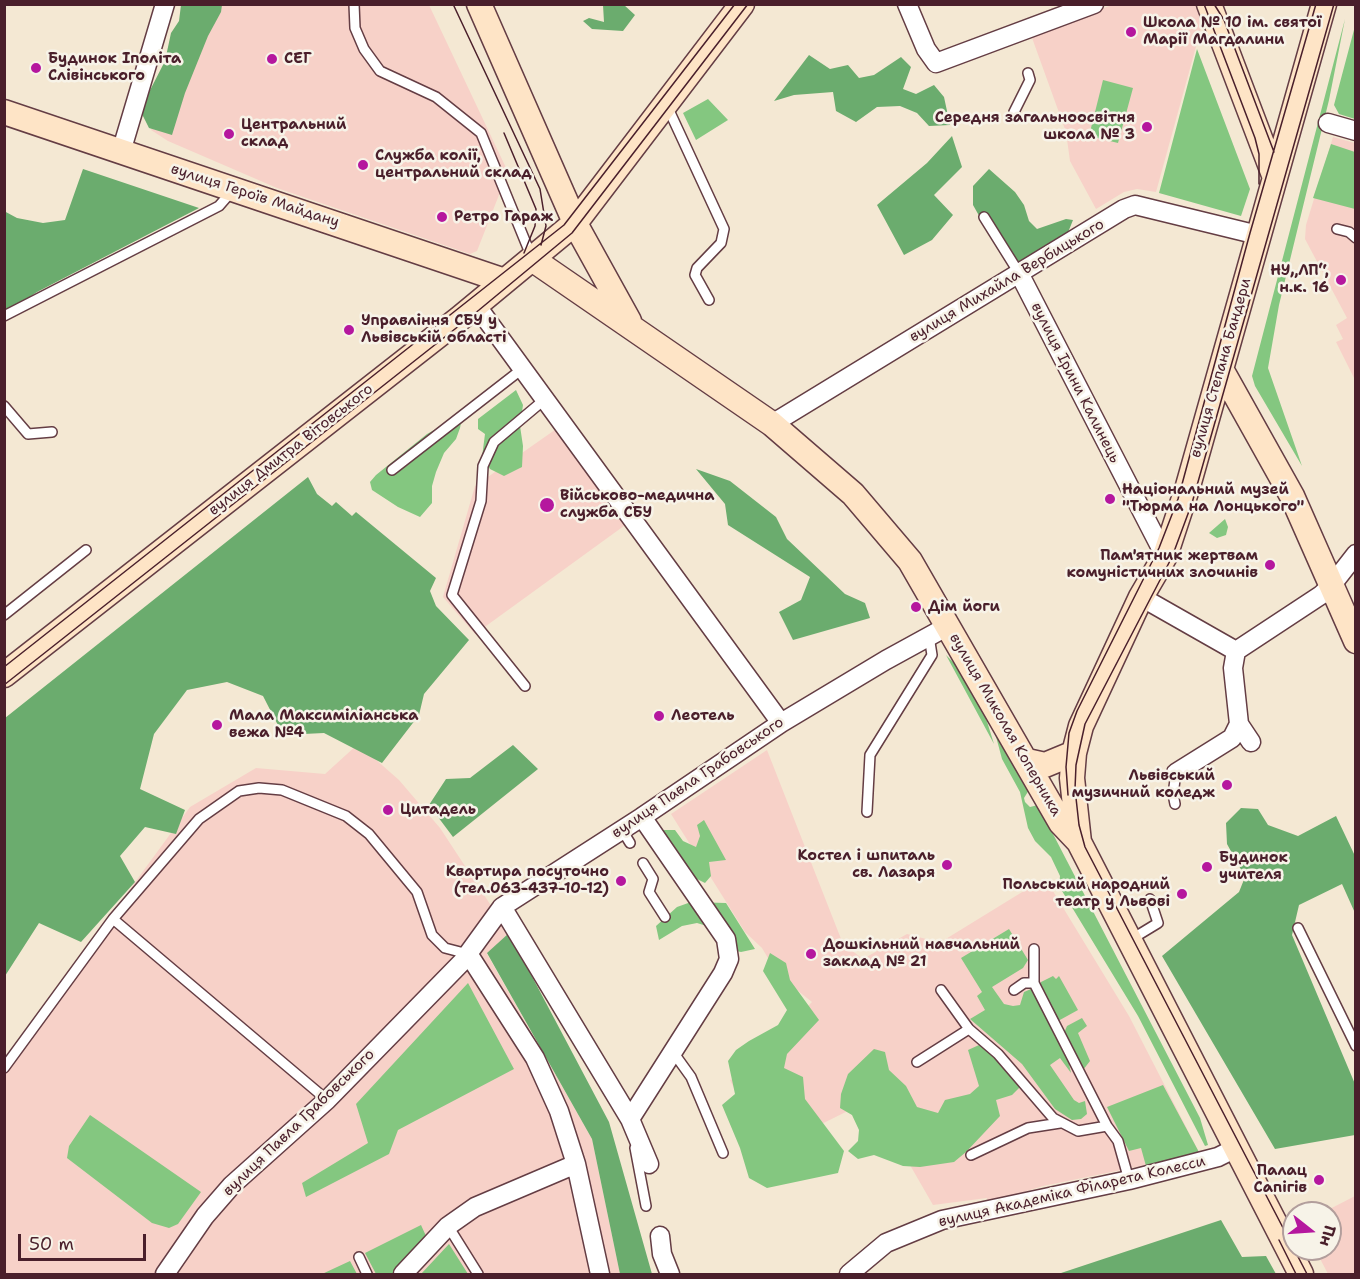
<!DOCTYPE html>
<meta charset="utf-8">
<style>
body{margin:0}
#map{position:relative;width:1360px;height:1279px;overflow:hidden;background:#f4e8d3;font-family:"Shantell Sans",sans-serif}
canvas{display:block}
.frame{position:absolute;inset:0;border:6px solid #4a1f2b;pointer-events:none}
.north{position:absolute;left:1282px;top:1201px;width:60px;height:60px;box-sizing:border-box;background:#f7f3e8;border:2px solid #b29e9c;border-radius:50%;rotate:107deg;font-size:16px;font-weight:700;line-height:24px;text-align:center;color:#4a1f2b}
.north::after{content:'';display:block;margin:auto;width:21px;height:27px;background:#b5179e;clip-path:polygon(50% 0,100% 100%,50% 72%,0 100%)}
.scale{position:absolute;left:18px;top:1234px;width:128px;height:27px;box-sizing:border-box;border:3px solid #4a1f2b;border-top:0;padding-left:8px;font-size:18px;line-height:21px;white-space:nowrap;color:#4a1f2b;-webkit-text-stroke:4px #f7f3e8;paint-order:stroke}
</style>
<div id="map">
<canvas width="1360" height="1279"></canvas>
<div class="frame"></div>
<div class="north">Пн</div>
<div class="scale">50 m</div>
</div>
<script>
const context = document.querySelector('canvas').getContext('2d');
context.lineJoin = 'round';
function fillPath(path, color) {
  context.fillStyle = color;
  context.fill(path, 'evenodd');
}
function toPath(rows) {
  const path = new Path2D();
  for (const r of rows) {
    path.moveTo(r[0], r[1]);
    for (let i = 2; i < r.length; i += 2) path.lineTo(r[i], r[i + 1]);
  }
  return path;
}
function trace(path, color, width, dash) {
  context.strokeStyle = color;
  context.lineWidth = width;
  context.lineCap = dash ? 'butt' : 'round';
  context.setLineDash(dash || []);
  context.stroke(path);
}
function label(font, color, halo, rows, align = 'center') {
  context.font = font + ' "Shantell Sans",sans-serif';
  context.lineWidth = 5;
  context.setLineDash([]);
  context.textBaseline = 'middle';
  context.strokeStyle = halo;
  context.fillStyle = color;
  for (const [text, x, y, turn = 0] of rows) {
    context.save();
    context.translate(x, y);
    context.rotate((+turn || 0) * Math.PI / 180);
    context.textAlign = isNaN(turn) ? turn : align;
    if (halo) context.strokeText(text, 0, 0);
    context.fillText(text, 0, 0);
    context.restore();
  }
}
const built = toPath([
 [189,5,429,5,508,172,477,251,470,254,277,188,168,141,151,130],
 [1112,5,1201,5,1205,14,1156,192,1137,189,1124,192,1096,209,1070,161,1066,132,1031,35],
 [1333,137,1355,143,1355,380,1336,342,1343,339,1336,325,1347,318,1305,239,1306,225],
 [559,427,628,523,475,634,443,597,475,486],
 [358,744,399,780,440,828,509,933,487,954,592,1139,620,1274,5,1274,5,1060,190,807,256,768,325,774],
 [767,750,843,944,863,959,907,934,926,939,931,947,936,945,1045,878,1129,1016,1200,1154,1043,1186,988,1203,987,1198,933,1205,872,1099,765,1152,730,1080,738,1077,812,1002,778,975,762,948,745,932,671,814],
 [1355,1196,1355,1274,1328,1274,1315,1249,1330,1249,1330,1213,1322,1213]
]);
const green = toPath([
 [1345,19,1329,100,1279,305,1268,368,1302,466,1255,386,1252,376],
 [1355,26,1355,119,1339,114,1334,105],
 [1197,49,1250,189,1241,216,1159,193],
 [1103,80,1133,88,1118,143,1089,136],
 [708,99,728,120,696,140,683,113],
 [1331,144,1355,152,1355,209,1313,198],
 [516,390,523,405,520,426,523,446,522,467,504,476,490,469,482,457,485,434,478,429,478,419],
 [454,419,461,423,460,428,456,439,444,453,436,472,432,486,432,503,420,517,398,507,372,490,370,482,376,475,427,434],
 [1225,519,1228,527,1226,535,1217,538,1209,533],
 [946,655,955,664,984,712,994,744],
 [994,729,1029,790,1024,798,1025,802,1030,807,1038,805,1200,1118,1208,1145,1205,1146,1189,1115,1138,1016,1059,886,1060,876,1051,857,1035,841,1028,828,1020,792,1002,759],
 [704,820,726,860,709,862,711,876,705,883,689,875,661,830,675,830,683,841,696,847,700,836,697,825],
 [691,902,726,903,755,949,741,952,727,949,710,927,697,923,682,926,659,940,656,926,677,907],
 [1009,929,1028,960,1023,968,992,987,1004,1004,1013,1006,1020,1005,1024,992,1031,989,1036,992,1055,1037,1067,1055,1071,1073,1060,1058,1050,1065,1074,1100,1079,1103,1085,1101,1087,1114,1081,1119,1072,1120,1055,1109,1022,1064,970,1019,985,1010,977,996,982,992,961,958],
 [770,953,786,963,790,980,819,1020,787,1054,784,1068,803,1077,805,1099,844,1151,838,1173,767,1188,749,1178,740,1148,722,1105,735,1094,728,1061,736,1050,749,1041,778,1025,787,1010,763,971],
 [1053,976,1056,979,1059,976,1078,1010,1058,1021,1041,988,1041,982],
 [468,983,514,1069,398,1130,389,1154,306,1197,302,1183,368,1143,356,1104],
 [1082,1018,1087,1026,1078,1033,1090,1061,1083,1070,1064,1033,1067,1026],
 [979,1045,992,1053,1022,1085,1012,1095,996,1100,1000,1116,966,1152,954,1162,920,1167,903,1166,874,1155,858,1159,848,1151,858,1141,859,1130,852,1115,840,1108,841,1094,848,1074,874,1049,885,1052,889,1070,906,1086,917,1107,938,1113,945,1100,970,1094,979,1086,968,1050],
 [1163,1085,1200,1154,1146,1166,1141,1148,1129,1151,1107,1107],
 [90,1115,201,1192,178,1224,169,1228,152,1223,67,1158,69,1146],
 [421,1225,426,1236,392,1274,376,1274,365,1253],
 [449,1244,468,1274,421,1274],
 [350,1261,357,1274,322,1274]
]);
const forest = toPath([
 [181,5,222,5,221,12,208,36,185,93,172,135,149,128,142,114,145,100,165,61,171,33,179,21],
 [603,5,624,5,635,15,623,31,592,29,583,21,589,18,604,22],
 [809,55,830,69,848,65,859,78,874,75,901,57,911,67,903,89,916,94,934,85,944,97,950,125,929,126,917,113,900,106,877,107,856,122,836,111,833,92,794,95,774,101],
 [952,136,962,167,934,195,953,215,932,240,904,255,877,205,927,163],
 [83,169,199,208,37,292,5,314,4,211,17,218,43,223,65,220],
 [989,169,1015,192,1024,205,1029,221,1037,229,1066,219,1073,220,1067,235,1022,263,1010,262,1000,253,973,205,973,186],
 [696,469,730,481,776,517,787,539,845,594,865,603,870,618,793,640,779,612,801,600,810,577,728,525,725,504],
 [308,477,317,494,332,506,336,502,352,516,356,512,436,578,430,591,436,606,469,640,424,694,419,715,382,763,324,733,283,735,263,696,227,682,187,690,154,734,140,789,185,810,176,834,145,827,120,856,135,882,81,942,39,923,5,976,5,718],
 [513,745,538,769,453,837,429,805,446,779,470,778],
 [1241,808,1258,809,1268,825,1298,836,1336,816,1355,856,1355,913,1342,884,1299,905,1292,935,1355,1084,1355,1135,1275,1149,1162,956,1239,892,1245,877,1227,844,1226,823],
 [509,933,609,1122,652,1274,620,1274,592,1139,487,953],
 [1221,1220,1242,1257,1266,1256,1276,1274,1058,1274]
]);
const lane = toPath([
 [354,4,355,28,364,49,380,71,436,97,481,133,532,258],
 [667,106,724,229,721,243,697,268,695,275,709,300],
 [1014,112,1030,80,1028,73],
 [984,217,1019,273],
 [1337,229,1349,232,1356,238],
 [4,316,219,206,232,191],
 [4,406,28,434,52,432],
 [392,470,522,369],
 [4,615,86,550],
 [525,686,452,595,481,501,483,466,494,442,544,400],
 [1175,804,1173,794,1176,773],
 [867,812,870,755,932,655,929,636],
 [622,830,630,843],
 [643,863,653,879,649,892,665,917],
 [113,919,327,1100],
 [1298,928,1356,1046],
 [1130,940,1158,923,1150,899],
 [1034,949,1034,983,1107,1126],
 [941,990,969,1029,998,1054,1053,1118,1078,1131,1107,1126,1118,1141,1129,1180],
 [1014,990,1024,983,1034,983],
 [673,1052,691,1077,723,1153],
 [917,1062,969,1029],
 [4,1068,113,919,199,819,239,791,259,788,282,790,346,816,369,834,417,892,432,935,445,948,468,954],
 [635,1148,646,1206],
 [971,1155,1028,1128,1060,1123],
 [448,1226,478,1274],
 [359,1257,367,1274]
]);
const street = toPath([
 [907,4,926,49,936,63,1094,4],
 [1328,123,1356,131],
 [121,152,165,4],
 [1019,273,1165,556],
 [476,305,781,723],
 [772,424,1124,209,1135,205,1258,235],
 [1141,597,1236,651],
 [1251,742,1239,724,1233,668,1236,651,1321,595,1331,586,1356,554],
 [1176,773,1232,738,1239,724],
 [502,907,630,1119,649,1164],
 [469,955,535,1058,559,1111,576,1164,600,1274],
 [630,1119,723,973,729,959,726,939,642,817],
 [660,1236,662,1254,670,1274],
 [165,1274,205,1216,232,1185,327,1100,462,962,502,907,642,817,781,723,886,660,948,626],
 [403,1274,448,1226,475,1207,576,1164],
 [849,1274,886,1243,942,1220,1129,1180,1218,1157,1236,1148]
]);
const secondary = toPath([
 [479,4,577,227,629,321],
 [1209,4,1274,175],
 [4,112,505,281],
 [532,259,772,424,853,494,910,561,1061,823,1079,842,1301,1274],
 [1221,369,1292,496,1356,641],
 [4,675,459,319,575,223,742,4],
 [1027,761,1045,765,1074,753],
 [1079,842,1072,778,1074,753,1081,726,1141,597,1165,556,1188,486,1324,4]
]);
const tram = toPath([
 [453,4,540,189,546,226,541,245],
 [1204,4,1255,138,1259,154,1259,184],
 [1214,4,1224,20,1274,152],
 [504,133,536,209,535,226,524,253],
 [4,667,564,225,735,4],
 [4,685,479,310,572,233,748,4],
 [1068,795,1066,767,1069,733,1077,711,1159,548,1178,499,1250,233,1316,4],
 [1279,1240,1296,1274],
 [1307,1274,1085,847,1079,825,1075,789,1076,765,1085,724,1172,557,1192,503,1334,4]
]);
const markers = [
 [1131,32,6,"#b5179e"],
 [272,59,6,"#b5179e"],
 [36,68,6,"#b5179e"],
 [1147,127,6,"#b5179e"],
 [229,134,6,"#b5179e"],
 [363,165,6,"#b5179e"],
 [442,217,6,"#b5179e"],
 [1341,280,6,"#b5179e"],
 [349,330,6,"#b5179e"],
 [1110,499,6,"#b5179e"],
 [547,505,8,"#b5179e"],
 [1270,565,6,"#b5179e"],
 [916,607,6,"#b5179e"],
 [659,716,6,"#b5179e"],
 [217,725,6,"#b5179e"],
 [1227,785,6,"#b5179e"],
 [388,810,6,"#b5179e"],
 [947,865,6,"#b5179e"],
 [1207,867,6,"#b5179e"],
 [621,881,6,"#b5179e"],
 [1182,894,6,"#b5179e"],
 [811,954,6,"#b5179e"],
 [1319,1180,6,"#b5179e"]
];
const poiNames = [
 ["Школа № 10 ім. святої",1143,23],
 ["Марії Магдалини",1143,40],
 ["Будинок Іполіта",48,59],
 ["Слівінського",48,76],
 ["СЕГ",284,59],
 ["Середня загальноосвітня",1135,118,"right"],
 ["школа № 3",1135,135,"right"],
 ["Центральний",241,125],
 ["склад",241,142],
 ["Служба колії,",375,156],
 ["центральний склад",375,173],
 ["Ретро Гараж",454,217],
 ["НУ„ЛП“,",1329,271,"right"],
 ["н.к. 16",1329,288,"right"],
 ["Управління СБУ у",361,321],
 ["Львівській області",361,338],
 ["Національний музей",1122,490],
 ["\"Тюрма на Лонцького\"",1122,507],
 ["Військово-медична",560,496],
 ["служба СБУ",560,513],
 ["Пам'ятник жертвам",1258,556,"right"],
 ["комуністичних злочинів",1258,573,"right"],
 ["Дім йоги",928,607],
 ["Мала Максиміліанська",229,716],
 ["вежа №4",229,733],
 ["Леотель",671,716],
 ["Львівський",1215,776,"right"],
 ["музичний коледж",1215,793,"right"],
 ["Цитадель",400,810],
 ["Костел і шпиталь",935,856,"right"],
 ["св. Лазаря",935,873,"right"],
 ["Будинок",1219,858],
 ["учителя",1219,875],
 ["Квартира посуточно",609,872,"right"],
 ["(тел.063-437-10-12)",609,889,"right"],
 ["Польський народний",1170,885,"right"],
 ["театр у Львові",1170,902,"right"],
 ["Дошкільний навчальний",823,945],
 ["заклад № 21",823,962],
 ["Палац",1307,1171,"right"],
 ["Сапігів",1307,1188,"right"]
];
const streetNames = [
 ["вулиця Героїв Майдану",255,196,18],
 ["вулиця Михайла Вербицького",1007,281,-31],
 ["вулиця Степана Бандери",1221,368,-74],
 ["вулиця Ірини Калинець",1075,383,63],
 ["вулиця Дмитра Вітовського",291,450,-38],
 ["вулиця Миколая Коперника",1005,725,60],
 ["вулиця Павла Грабовського",698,778,-34],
 ["вулиця Павла Грабовського",299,1123,-44],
 ["вулиця Академіка Філарета Колесси",1072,1192,-13]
];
fillPath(built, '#f7d1c8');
fillPath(green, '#84c780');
fillPath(forest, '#6bac6e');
trace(lane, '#643d44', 12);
trace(street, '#643d44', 21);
trace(secondary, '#643d44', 27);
trace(lane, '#fff', 9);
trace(street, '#fff', 18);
trace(secondary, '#fee4c6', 24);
trace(tram, '#4a1f2b', 1.5);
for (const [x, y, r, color] of markers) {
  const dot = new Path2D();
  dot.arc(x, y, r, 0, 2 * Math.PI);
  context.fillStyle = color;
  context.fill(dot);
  trace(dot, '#f7f3e8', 2);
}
label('bold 15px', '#4a1f2b', '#f7f3e8', poiNames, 'left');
label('15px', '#4a1f2b', '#f7f3e8', streetNames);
</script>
